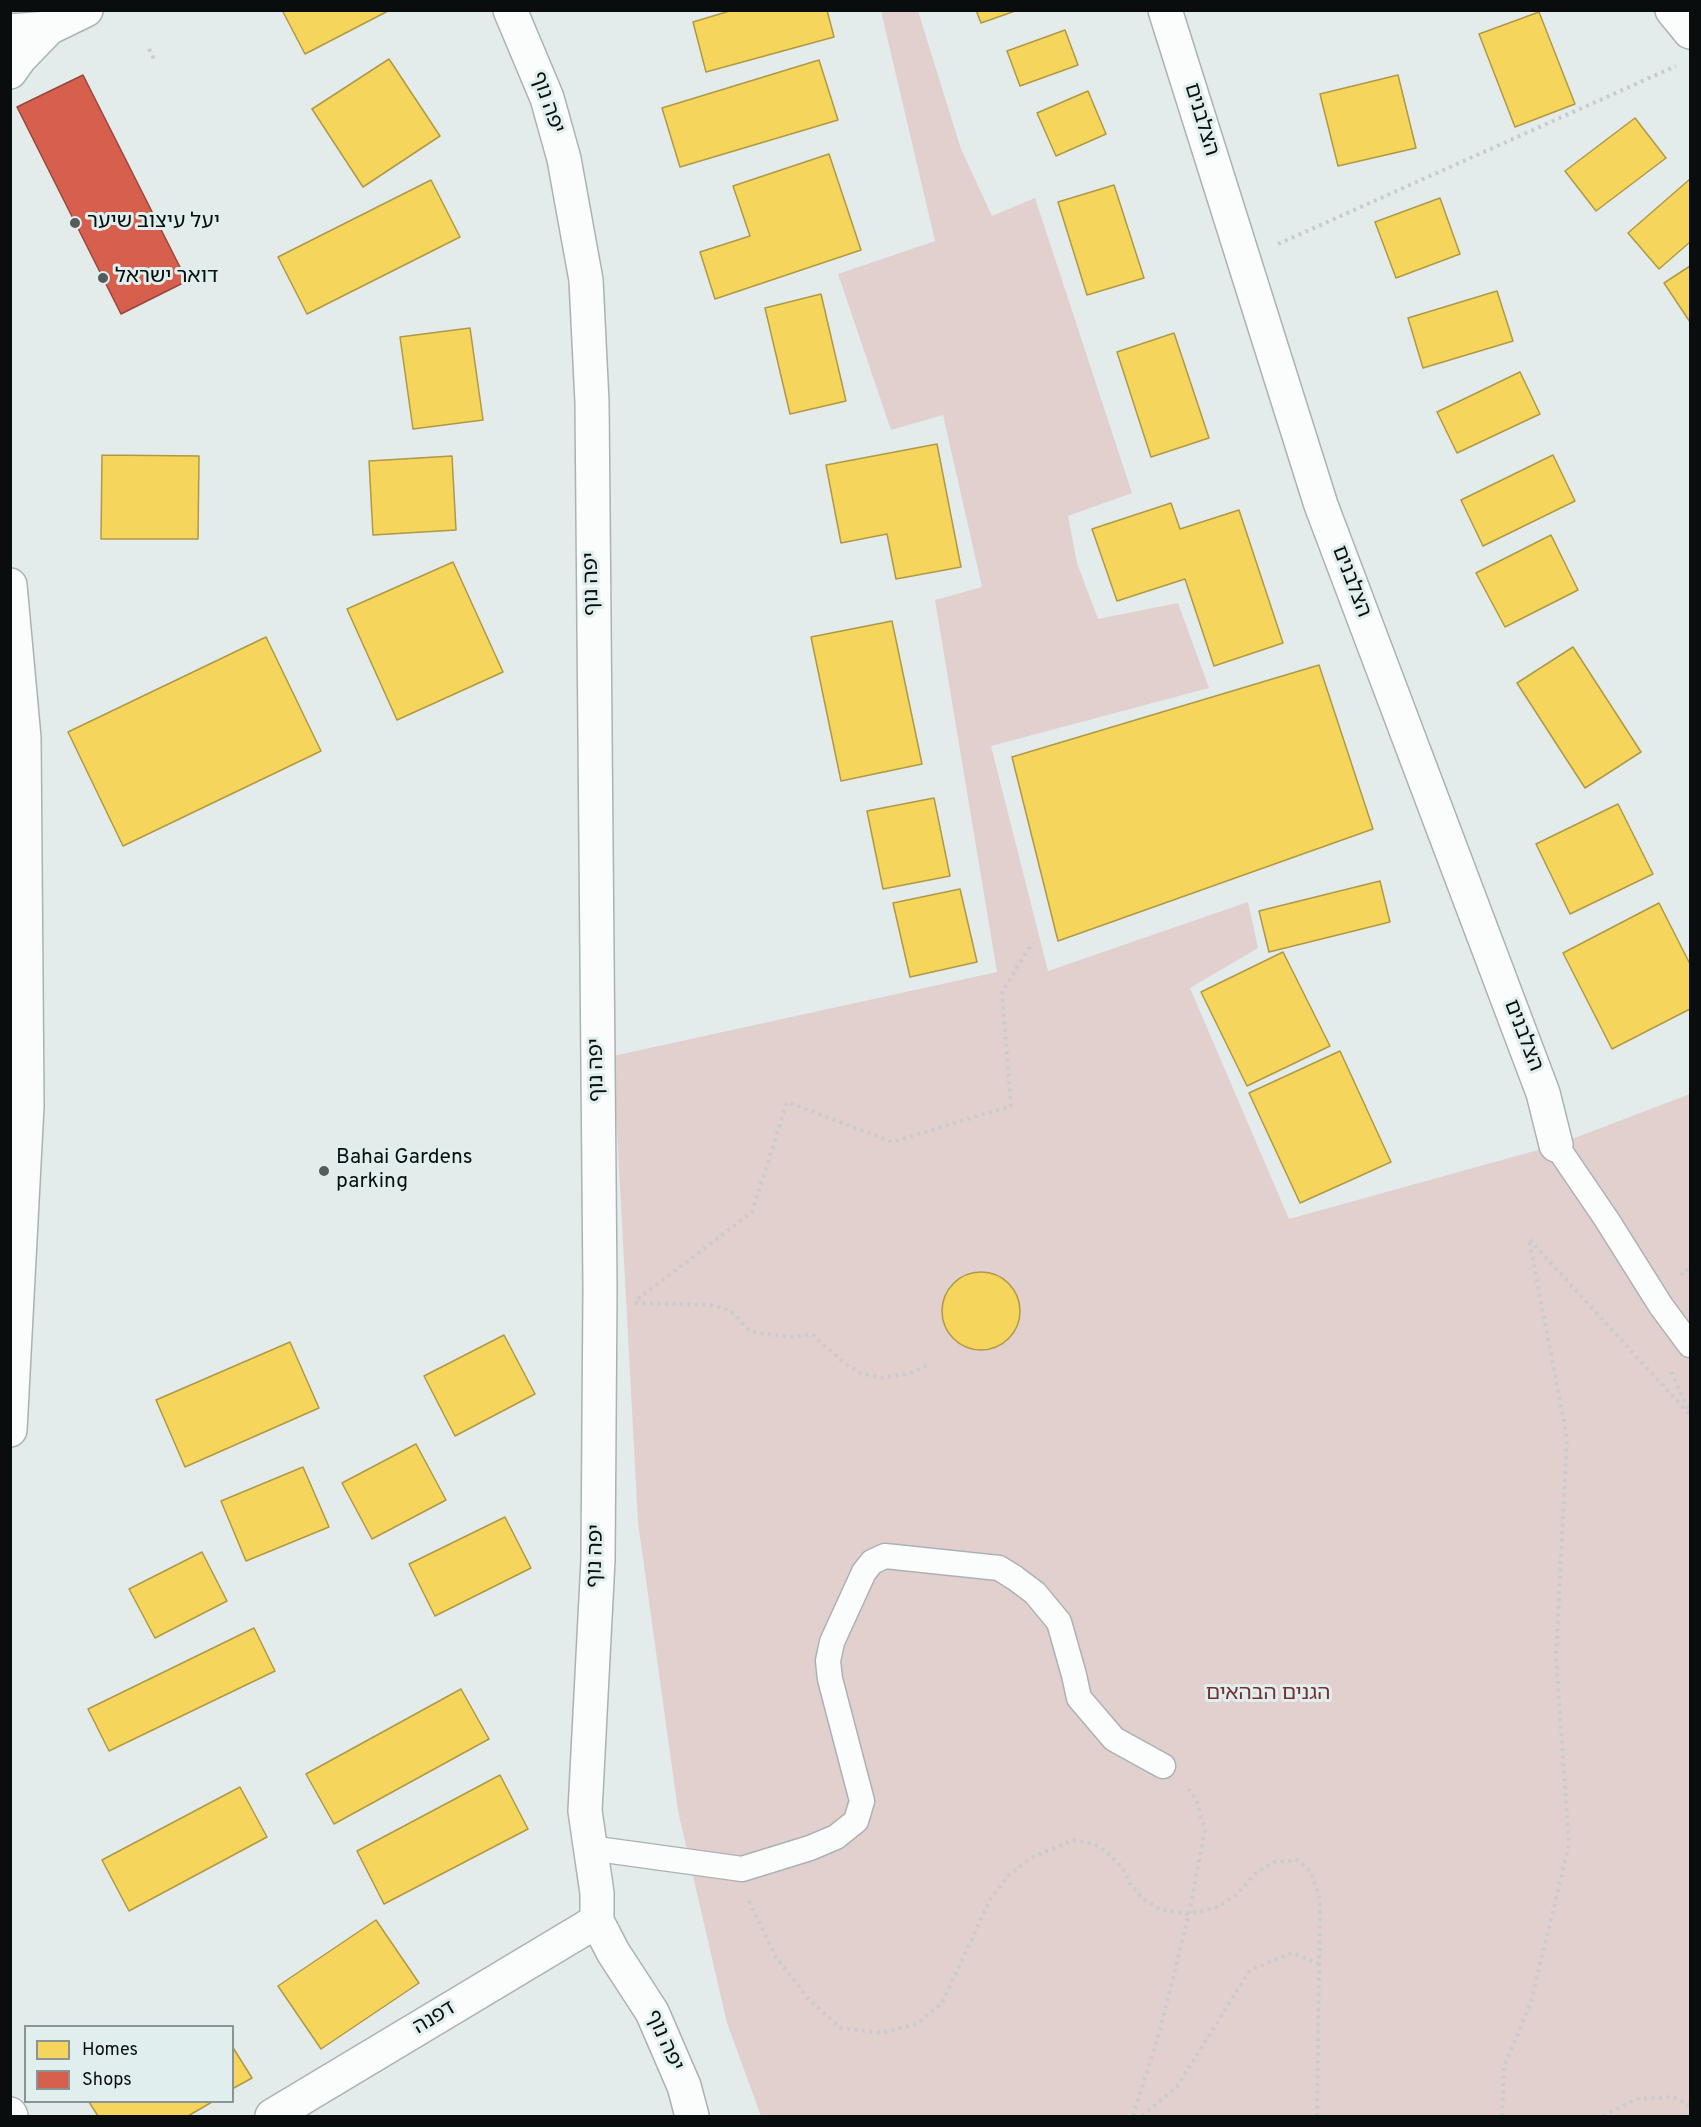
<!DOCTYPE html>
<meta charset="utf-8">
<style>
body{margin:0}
#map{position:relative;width:1701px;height:2127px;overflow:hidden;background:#e4ebeb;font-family:Overpass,sans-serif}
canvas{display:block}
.frame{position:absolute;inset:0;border:12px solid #090d0d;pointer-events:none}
.legend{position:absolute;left:24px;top:2025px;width:210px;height:78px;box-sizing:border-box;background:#e1eeee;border:2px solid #8b9494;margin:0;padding:8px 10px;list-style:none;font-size:18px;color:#090d0d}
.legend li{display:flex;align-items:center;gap:12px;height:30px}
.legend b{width:30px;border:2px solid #8b9494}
</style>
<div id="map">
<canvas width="1701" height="2127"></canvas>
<div class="frame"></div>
<ul class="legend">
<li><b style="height:16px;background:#f6d55c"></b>Homes</li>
<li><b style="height:16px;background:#d6604d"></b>Shops</li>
</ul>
</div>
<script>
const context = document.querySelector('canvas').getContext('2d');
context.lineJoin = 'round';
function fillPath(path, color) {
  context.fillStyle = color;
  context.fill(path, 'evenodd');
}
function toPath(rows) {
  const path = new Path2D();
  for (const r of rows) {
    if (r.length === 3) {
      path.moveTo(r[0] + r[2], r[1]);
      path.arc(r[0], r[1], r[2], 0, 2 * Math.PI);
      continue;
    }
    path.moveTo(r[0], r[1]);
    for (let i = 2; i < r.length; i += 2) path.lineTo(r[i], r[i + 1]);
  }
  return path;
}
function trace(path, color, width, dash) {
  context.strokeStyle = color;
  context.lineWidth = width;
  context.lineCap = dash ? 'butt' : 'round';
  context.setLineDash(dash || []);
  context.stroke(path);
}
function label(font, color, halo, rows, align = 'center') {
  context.font = font + ' Overpass,"Noto Sans Hebrew",sans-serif';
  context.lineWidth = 6;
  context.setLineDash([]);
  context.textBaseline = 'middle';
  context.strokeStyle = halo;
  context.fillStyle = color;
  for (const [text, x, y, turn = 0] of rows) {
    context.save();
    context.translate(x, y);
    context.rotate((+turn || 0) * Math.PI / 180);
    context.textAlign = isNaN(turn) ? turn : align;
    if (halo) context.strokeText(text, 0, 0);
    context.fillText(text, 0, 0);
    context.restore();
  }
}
const green = toPath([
 [881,11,918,11,961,149,992,216,1035,198,1132,493,1068,516,1077,563,1098,619,1178,603,1209,688,991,746,1048,971,1248,902,1258,948,1190,988,1289,1219,1556,1145,1690,1094,1690,2116,761,2116,727,2023,678,1811,638,1522,613,1056,997,972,935,600,982,587,943,415,891,430,838,274,935,241]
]);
const homes = toPath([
 [282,10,390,10,305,54,282,10],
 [733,10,827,10,834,37,706,72,693,22,733,10],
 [976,10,1018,10,981,23,976,10],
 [1539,12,1575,104,1515,127,1479,34,1539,12],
 [1065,30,1078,65,1020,86,1007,51,1065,30],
 [389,59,440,136,363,187,312,109,389,59],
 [819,60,838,120,680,167,662,108,819,60],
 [1398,75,1416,148,1338,166,1320,94,1398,75],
 [1088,91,1106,134,1056,156,1037,113,1088,91],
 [1635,118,1666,158,1596,211,1565,171,1635,118],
 [829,154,861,250,715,299,700,252,750,236,733,186,829,154],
 [1690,179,1690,242,1659,269,1628,233,1690,179],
 [431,180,460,237,307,314,278,257,431,180],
 [1114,185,1144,278,1087,295,1058,202,1114,185],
 [1440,198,1460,254,1396,278,1375,222,1440,198],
 [1690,266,1690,322,1664,283,1690,266],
 [1497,291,1513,341,1423,368,1408,318,1497,291],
 [821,294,846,401,790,414,765,308,821,294],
 [470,328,483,420,413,429,400,337,470,328],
 [1174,333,1209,438,1151,457,1117,352,1174,333],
 [1520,372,1540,414,1457,453,1437,412,1520,372],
 [937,444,961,567,896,579,887,534,841,543,826,465,937,444],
 [102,455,199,456,198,539,101,539,102,455],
 [1553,455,1575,501,1483,546,1461,500,1553,455],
 [452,456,456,530,373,535,369,461,452,456],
 [1171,503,1180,529,1239,510,1283,643,1214,666,1185,579,1117,601,1092,529,1171,503],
 [1551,535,1578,590,1505,627,1476,573,1551,535],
 [453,562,503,672,397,720,347,609,453,562],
 [892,621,922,764,841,781,811,637,892,621],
 [266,637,321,751,123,846,68,732,266,637],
 [1573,647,1641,752,1585,788,1517,683,1573,647],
 [1319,665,1373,829,1058,941,1012,757,1319,665],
 [934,798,950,876,883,889,867,811,934,798],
 [1618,804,1653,874,1570,914,1536,844,1618,804],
 [1380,881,1390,922,1269,952,1259,911,1380,881],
 [960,889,977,962,910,977,893,903,960,889],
 [1659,903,1690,964,1690,1009,1612,1049,1563,953,1659,903],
 [1283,952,1330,1046,1247,1086,1201,992,1283,952],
 [1340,1051,1391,1162,1300,1203,1249,1093,1340,1051],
 [981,1311,39],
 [504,1335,535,1394,455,1436,424,1376,504,1335],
 [290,1342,319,1408,185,1467,156,1400,290,1342],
 [416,1444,446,1500,372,1539,342,1483,416,1444],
 [303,1467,329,1527,246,1561,221,1501,303,1467],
 [505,1517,531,1568,435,1616,409,1564,505,1517],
 [202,1552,227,1601,155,1638,129,1589,202,1552],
 [254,1628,275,1671,109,1751,88,1709,254,1628],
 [461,1689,489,1739,334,1824,306,1774,461,1689],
 [500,1775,528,1829,384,1904,357,1851,500,1775],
 [240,1787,267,1837,129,1911,102,1860,240,1787],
 [376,1920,419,1983,321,2049,278,1986,376,1920],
 [232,2046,252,2078,232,2089,232,2046],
 [89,2102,212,2102,188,2116,98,2116,89,2102]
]);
const shops = toPath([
 [83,75,187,281,121,314,17,107,83,75]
]);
const path = toPath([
 [149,49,154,59],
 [1278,244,1676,66],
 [1681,1275,1685,1269,1690,1272],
 [638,1299,752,1212,787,1102,892,1142,1011,1106,1002,992,1030,946],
 [635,1303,709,1305,724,1308,733,1313,749,1330,757,1333,793,1337,812,1334,844,1363,861,1373,880,1378,910,1373,931,1364],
 [1671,1372,1689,1411],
 [749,1901,776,1957,809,2000,841,2028,881,2033,917,2024,942,2003,991,1898,1009,1875,1031,1858,1073,1840,1094,1844,1108,1853,1123,1868,1130,1884,1142,1898,1161,1910,1189,1914,1218,1907,1237,1894,1257,1872,1274,1862,1298,1860,1311,1872,1320,1900,1317,2116],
 [1133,2116,1160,2030,1189,1914,1205,1830,1196,1799,1186,1786],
 [1142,2116,1177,2087,1250,1970,1292,1953,1318,1963],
 [1502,2116,1504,2067,1531,2002,1569,1845,1556,1657,1567,1438,1529,1239,1690,1415],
 [1603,2116,1637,2099,1673,2097,1690,2105]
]);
const service = toPath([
 [1556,1145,1607,1220,1661,1306,1690,1345],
 [590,1848,742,1869,810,1848,836,1837,856,1821,862,1801,830,1679,828,1661,832,1642,864,1572,872,1562,885,1556,999,1568,1015,1578,1035,1593,1059,1622,1074,1675,1079,1698,1114,1739,1163,1766]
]);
const minor = toPath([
 [510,10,547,98,564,159,586,280,592,402,600,1289,598,1560,585,1811,597,1893,597,1921,613,1952,652,2012,684,2086,692,2116],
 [1165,10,1321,505,1543,1093,1556,1145],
 [10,31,49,28,86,10],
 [10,72,20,58,49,28],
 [272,2116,597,1921]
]);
const tertiary = toPath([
 [1672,10,1690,32],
 [10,585,24,738,27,1106,10,1430],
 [10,2114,11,2116]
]);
const markers = [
 [75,223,6,"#565b5b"],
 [103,278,6,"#565b5b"],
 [324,1171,6,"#565b5b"]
];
const streetNames = [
 ["יפה נוף",546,103,71],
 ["הצלבנים",1200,120,73],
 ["הצלבנים",1350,582,69],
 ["יפה נוף",593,584,-91],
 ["הצלבנים",1522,1036,69],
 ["יפה נוף",598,1070,-91],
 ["יפה נוף",597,1556,-88],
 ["דפנה",435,2019,-31],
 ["יפה נוף",663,2041,66]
];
const poiNames = [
 ["יעל עיצוב שיער",87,223],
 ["דואר ישראל",115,278],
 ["Bahai Gardens",336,1159],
 ["parking",336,1183]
];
const parkNames = [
 ["הגנים הבהאים",1268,1695]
];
fillPath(green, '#e2d0cf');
fillPath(homes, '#f6d55c');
trace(homes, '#af9944', 1.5);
fillPath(shops, '#d6604d');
trace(shops, '#98473a', 1.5);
trace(service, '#acb2b2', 27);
trace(minor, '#acb2b2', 36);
trace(tertiary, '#acb2b2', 36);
trace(path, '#cacccc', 4, [3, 4.5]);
trace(service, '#fbfcfc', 24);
trace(minor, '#fbfcfc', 33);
trace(tertiary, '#fbfcfc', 33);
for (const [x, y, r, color] of markers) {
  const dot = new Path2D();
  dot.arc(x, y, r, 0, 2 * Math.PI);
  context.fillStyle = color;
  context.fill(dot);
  trace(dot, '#e1eeee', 2);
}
label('21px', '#090d0d', '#e1eeee', streetNames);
label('21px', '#090d0d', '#e1eeee', poiNames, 'left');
label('21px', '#752f2e', '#e1eeee', parkNames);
</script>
